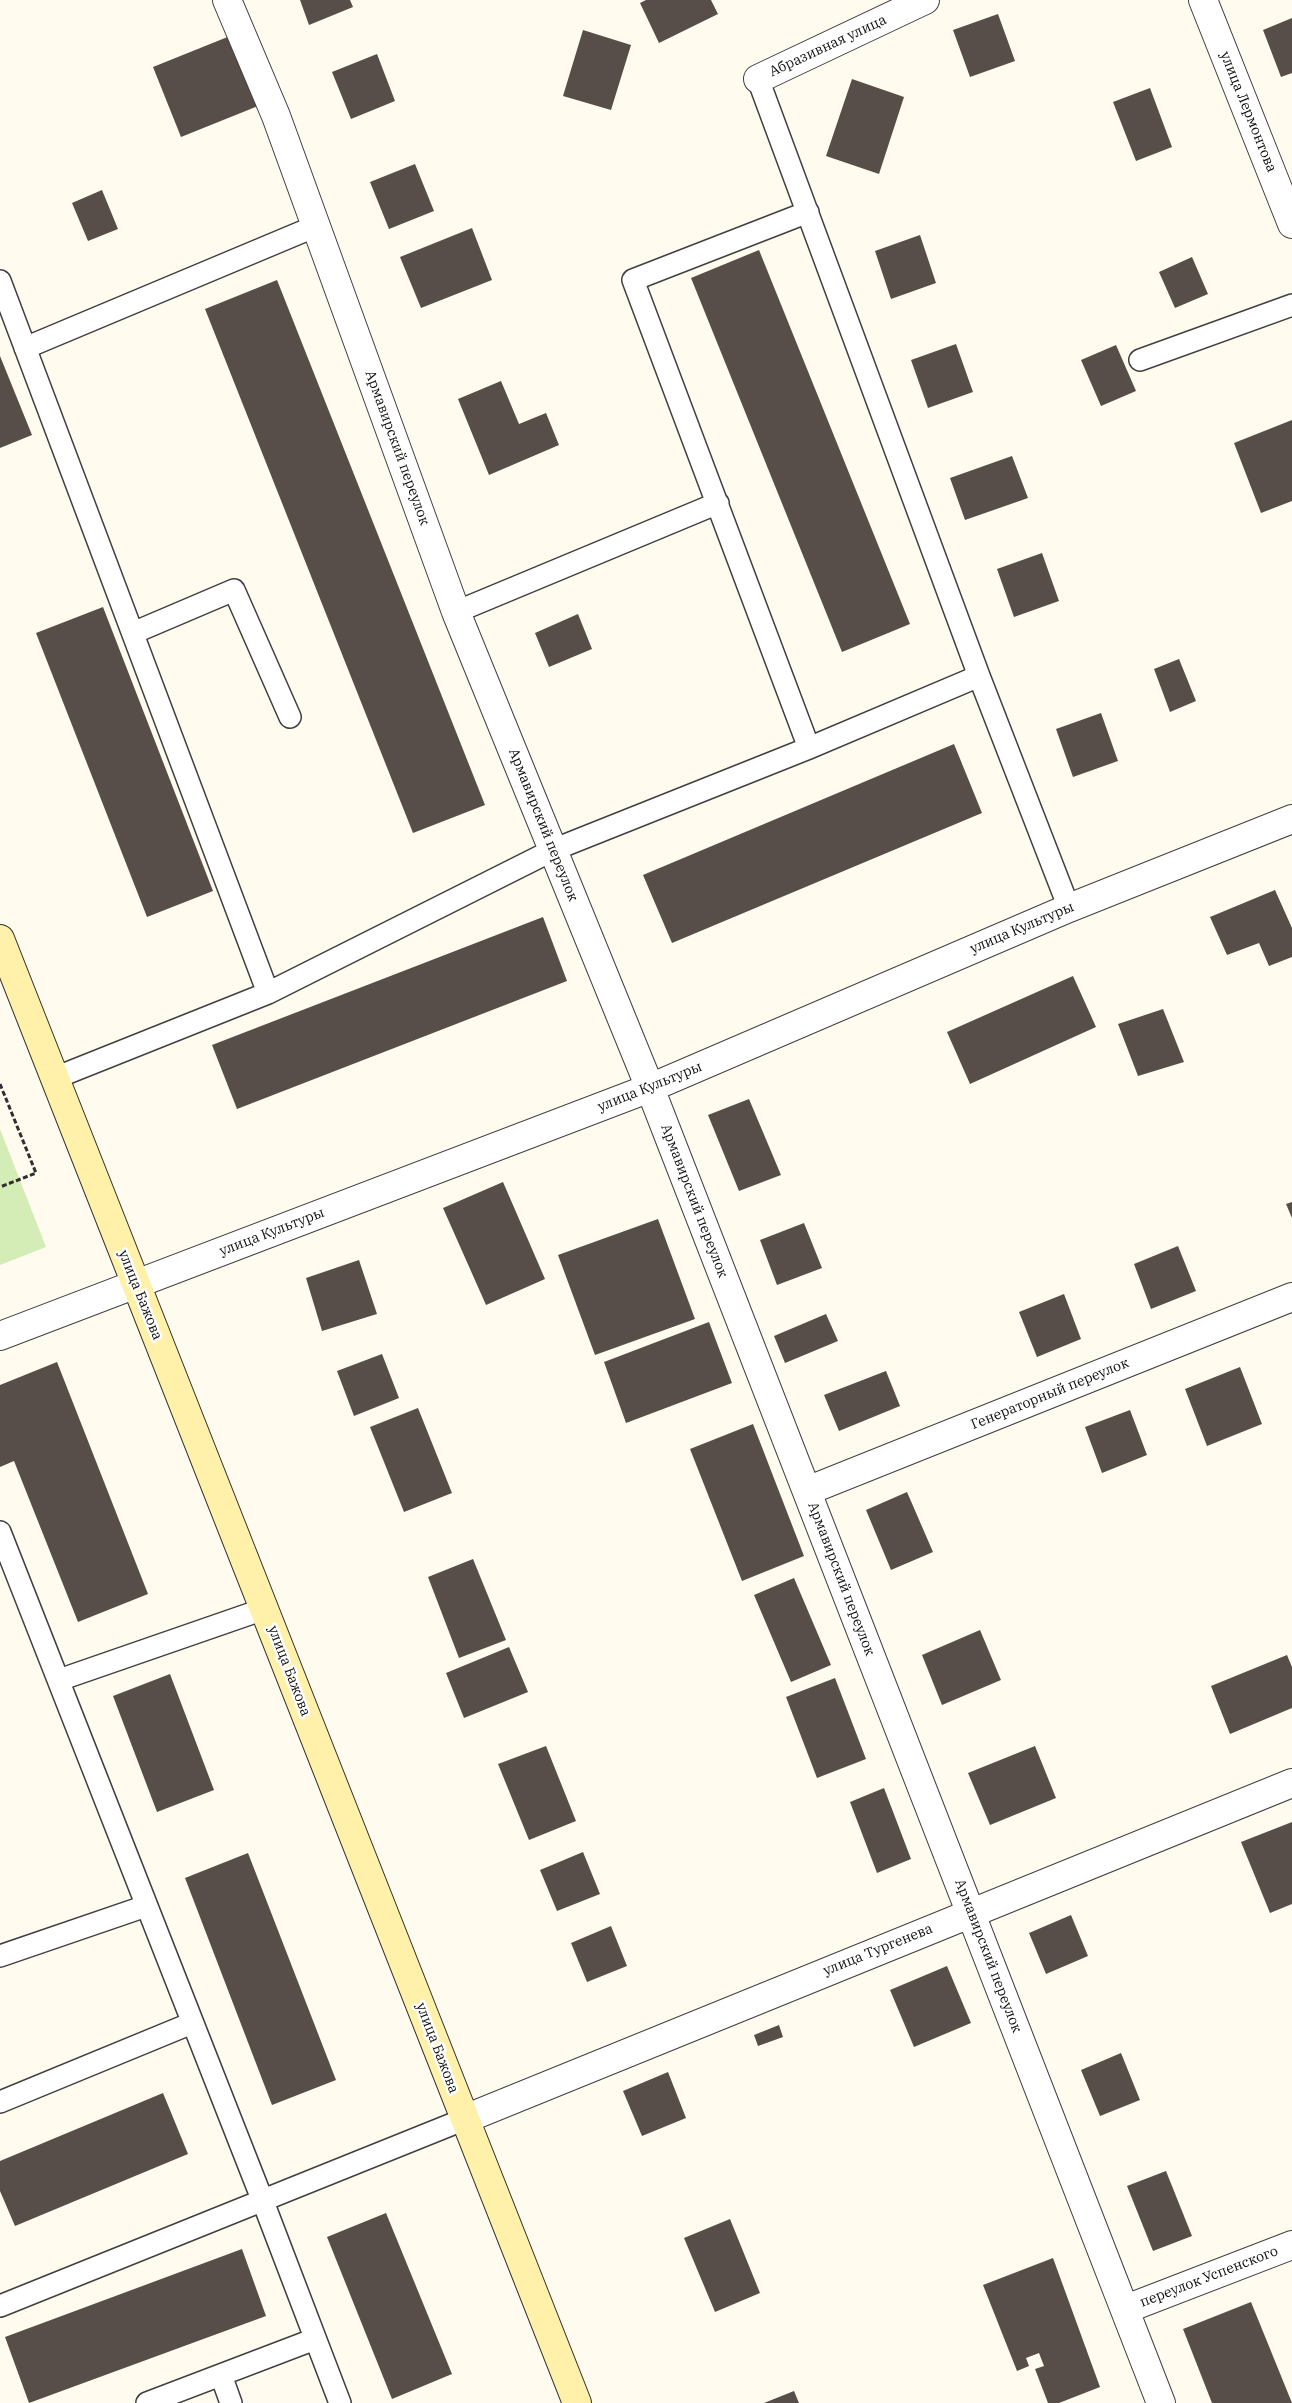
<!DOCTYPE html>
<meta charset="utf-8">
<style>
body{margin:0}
canvas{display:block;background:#fffbee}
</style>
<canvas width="1292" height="2403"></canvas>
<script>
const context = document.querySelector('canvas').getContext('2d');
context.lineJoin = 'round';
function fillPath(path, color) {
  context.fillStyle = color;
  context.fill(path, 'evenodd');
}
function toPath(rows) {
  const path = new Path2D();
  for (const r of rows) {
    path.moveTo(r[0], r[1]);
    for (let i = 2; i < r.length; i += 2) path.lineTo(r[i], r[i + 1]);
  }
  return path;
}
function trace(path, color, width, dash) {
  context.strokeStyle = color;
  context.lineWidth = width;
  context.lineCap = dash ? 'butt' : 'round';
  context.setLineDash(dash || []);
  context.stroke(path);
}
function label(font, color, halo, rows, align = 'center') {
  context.font = font + ' "IBM Plex Serif",serif';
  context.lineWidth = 5;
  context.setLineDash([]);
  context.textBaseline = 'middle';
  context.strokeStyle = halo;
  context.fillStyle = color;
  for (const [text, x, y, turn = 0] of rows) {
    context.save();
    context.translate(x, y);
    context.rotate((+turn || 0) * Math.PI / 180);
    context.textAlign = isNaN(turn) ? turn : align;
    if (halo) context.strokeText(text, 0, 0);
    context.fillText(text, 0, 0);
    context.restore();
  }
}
const green = toPath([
 [0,1129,46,1247,0,1265]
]);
const building = toPath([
 [300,0,350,0,353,7,309,25],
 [646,0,711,0,718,14,659,43,640,3],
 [998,14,1015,61,970,77,953,30],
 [1292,18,1292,73,1281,77,1263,30],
 [583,30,631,45,611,110,563,96],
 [235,34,263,104,181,137,153,67],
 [377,54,395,101,351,119,332,72],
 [852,79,904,97,879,174,826,156],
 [1150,88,1172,147,1136,161,1113,102],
 [415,164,434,211,389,229,370,182],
 [102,190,118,229,88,241,72,203],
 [472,228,492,280,421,308,400,257],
 [920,235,936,283,891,299,875,251],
 [759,250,910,624,842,652,691,278],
 [1192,257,1208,294,1175,308,1159,272],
 [277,280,485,805,413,833,205,309],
 [956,344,973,392,928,408,911,360],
 [1116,345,1136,391,1101,406,1081,360],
 [0,356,32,435,0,448],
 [501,381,519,424,546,413,559,445,489,475,458,399],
 [1292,420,1292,501,1261,513,1234,443],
 [1012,456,1028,498,965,520,950,478],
 [1042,553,1059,601,1014,617,997,569],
 [103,607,213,891,147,917,36,633],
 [578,614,592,649,549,667,535,633],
 [1179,659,1196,701,1170,712,1154,669],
 [1101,713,1118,761,1073,777,1056,729],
 [954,744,982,813,672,943,643,875],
 [1275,890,1292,928,1292,957,1269,966,1259,943,1227,955,1210,917],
 [543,917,567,981,237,1109,212,1045],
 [1073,976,1096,1027,970,1084,947,1032],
 [1163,1009,1184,1062,1138,1076,1118,1024],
 [749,1099,781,1175,739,1191,708,1115],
 [503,1182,545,1279,486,1305,443,1208],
 [1292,1202,1292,1218,1286,1204],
 [658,1219,695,1319,595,1355,558,1255],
 [804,1223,822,1268,777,1285,760,1240],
 [1178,1246,1196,1291,1151,1309,1134,1264],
 [359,1260,377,1314,322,1331,306,1278],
 [1064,1294,1081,1339,1037,1357,1019,1312],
 [826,1314,838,1341,785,1363,774,1336],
 [709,1322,732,1383,626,1423,604,1362],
 [382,1354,399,1398,354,1416,337,1371],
 [57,1362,148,1594,78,1622,14,1461,0,1467,0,1385],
 [1240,1367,1262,1424,1207,1446,1185,1389],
 [886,1371,900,1406,839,1431,824,1395],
 [418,1408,452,1493,404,1512,370,1427],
 [1130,1410,1147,1455,1102,1473,1085,1427],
 [753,1424,804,1556,742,1581,690,1449],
 [907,1492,933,1552,891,1570,866,1510],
 [473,1559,506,1640,459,1658,428,1577],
 [794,1578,831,1665,791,1682,754,1595],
 [980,1630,1001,1680,942,1705,922,1655],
 [509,1647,528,1692,464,1718,446,1673],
 [1287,1655,1292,1667,1292,1708,1230,1734,1211,1686],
 [170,1674,214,1790,157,1812,113,1696],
 [835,1678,866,1759,817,1778,786,1697],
 [546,1746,576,1821,529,1840,498,1764],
 [1035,1746,1056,1798,990,1825,968,1773],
 [884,1788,911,1859,877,1873,850,1802],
 [1292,1822,1292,1904,1270,1913,1241,1842],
 [583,1852,600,1894,557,1911,540,1870],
 [248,1853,336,2080,272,2105,185,1878],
 [1071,1915,1088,1956,1046,1974,1029,1933],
 [611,1926,627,1966,587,1982,571,1943],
 [947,1966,971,2023,914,2047,890,1990],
 [779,2025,783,2037,758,2046,754,2035],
 [1121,2053,1140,2100,1100,2116,1081,2070],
 [668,2072,686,2118,642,2136,623,2091],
 [163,2093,188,2154,15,2226,0,2191,0,2161],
 [1166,2171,1192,2236,1153,2251,1127,2186],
 [386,2213,452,2374,392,2399,327,2237],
 [730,2219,760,2293,715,2312,684,2238],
 [242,2249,266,2316,29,2403,5,2337],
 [1053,2258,1100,2387,1059,2403,1048,2403,1035,2369,1044,2366,1039,2353,1026,2358,1029,2366,1017,2371,983,2285],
 [1251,2302,1292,2403,1212,2403,1183,2329],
 [794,2391,799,2403,764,2403]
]);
const path = toPath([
 [0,1084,36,1173,0,1187]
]);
const lane = toPath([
 [758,79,979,676,1069,908],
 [808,212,633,280,809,748],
 [0,281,268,993],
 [25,348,316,226],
 [1140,360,1292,305],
 [456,612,718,503],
 [133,633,234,590,290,717],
 [55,1078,268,993,553,850,809,748,979,676],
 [0,1532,262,2199,340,2403],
 [59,1680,264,1609],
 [0,1956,146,1906],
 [0,2102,192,2023],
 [0,2306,465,2119],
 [221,2375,231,2403],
 [147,2403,315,2339]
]);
const street = toPath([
 [227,0,276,116,456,612,650,1088,1161,2403],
 [1203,0,1292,224],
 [758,79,925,0],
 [0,1336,650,1088,1069,908,1292,819],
 [807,1491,1292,1297],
 [465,2119,1292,1783],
 [1126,2309,1292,2245]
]);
const secondary = toPath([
 [0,939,577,2403]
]);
const streetNames = [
 ["Абразивная улица",828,46,-25],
 ["улица Лермонтова",1248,112,68],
 ["Армавирский переулок",397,448,70],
 ["Армавирский переулок",543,825,68],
 ["улица Культуры",1022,928,-23],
 ["улица Культуры",650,1087,-22],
 ["Армавирский переулок",694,1201,69],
 ["улица Культуры",272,1232,-21],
 ["улица Бажова",140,1295,68],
 ["Генераторный переулок",1050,1394,-22],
 ["Армавирский переулок",841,1579,69],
 ["улица Бажова",289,1671,69],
 ["улица Тургенева",878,1950,-22],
 ["Армавирский переулок",988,1956,69],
 ["улица Бажова",437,2048,69],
 ["переулок Успенского",1209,2277,-21]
];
fillPath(green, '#d4ecb5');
fillPath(building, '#574e49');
trace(lane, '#404040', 24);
trace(street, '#404040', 30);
trace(secondary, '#2f2f2f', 30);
trace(path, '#2f2f2f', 3, [5, 2.5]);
trace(lane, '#fff', 21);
trace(street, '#fff', 28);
trace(secondary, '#fff1a9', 28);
label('14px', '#0d0d0d', '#fff', streetNames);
</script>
